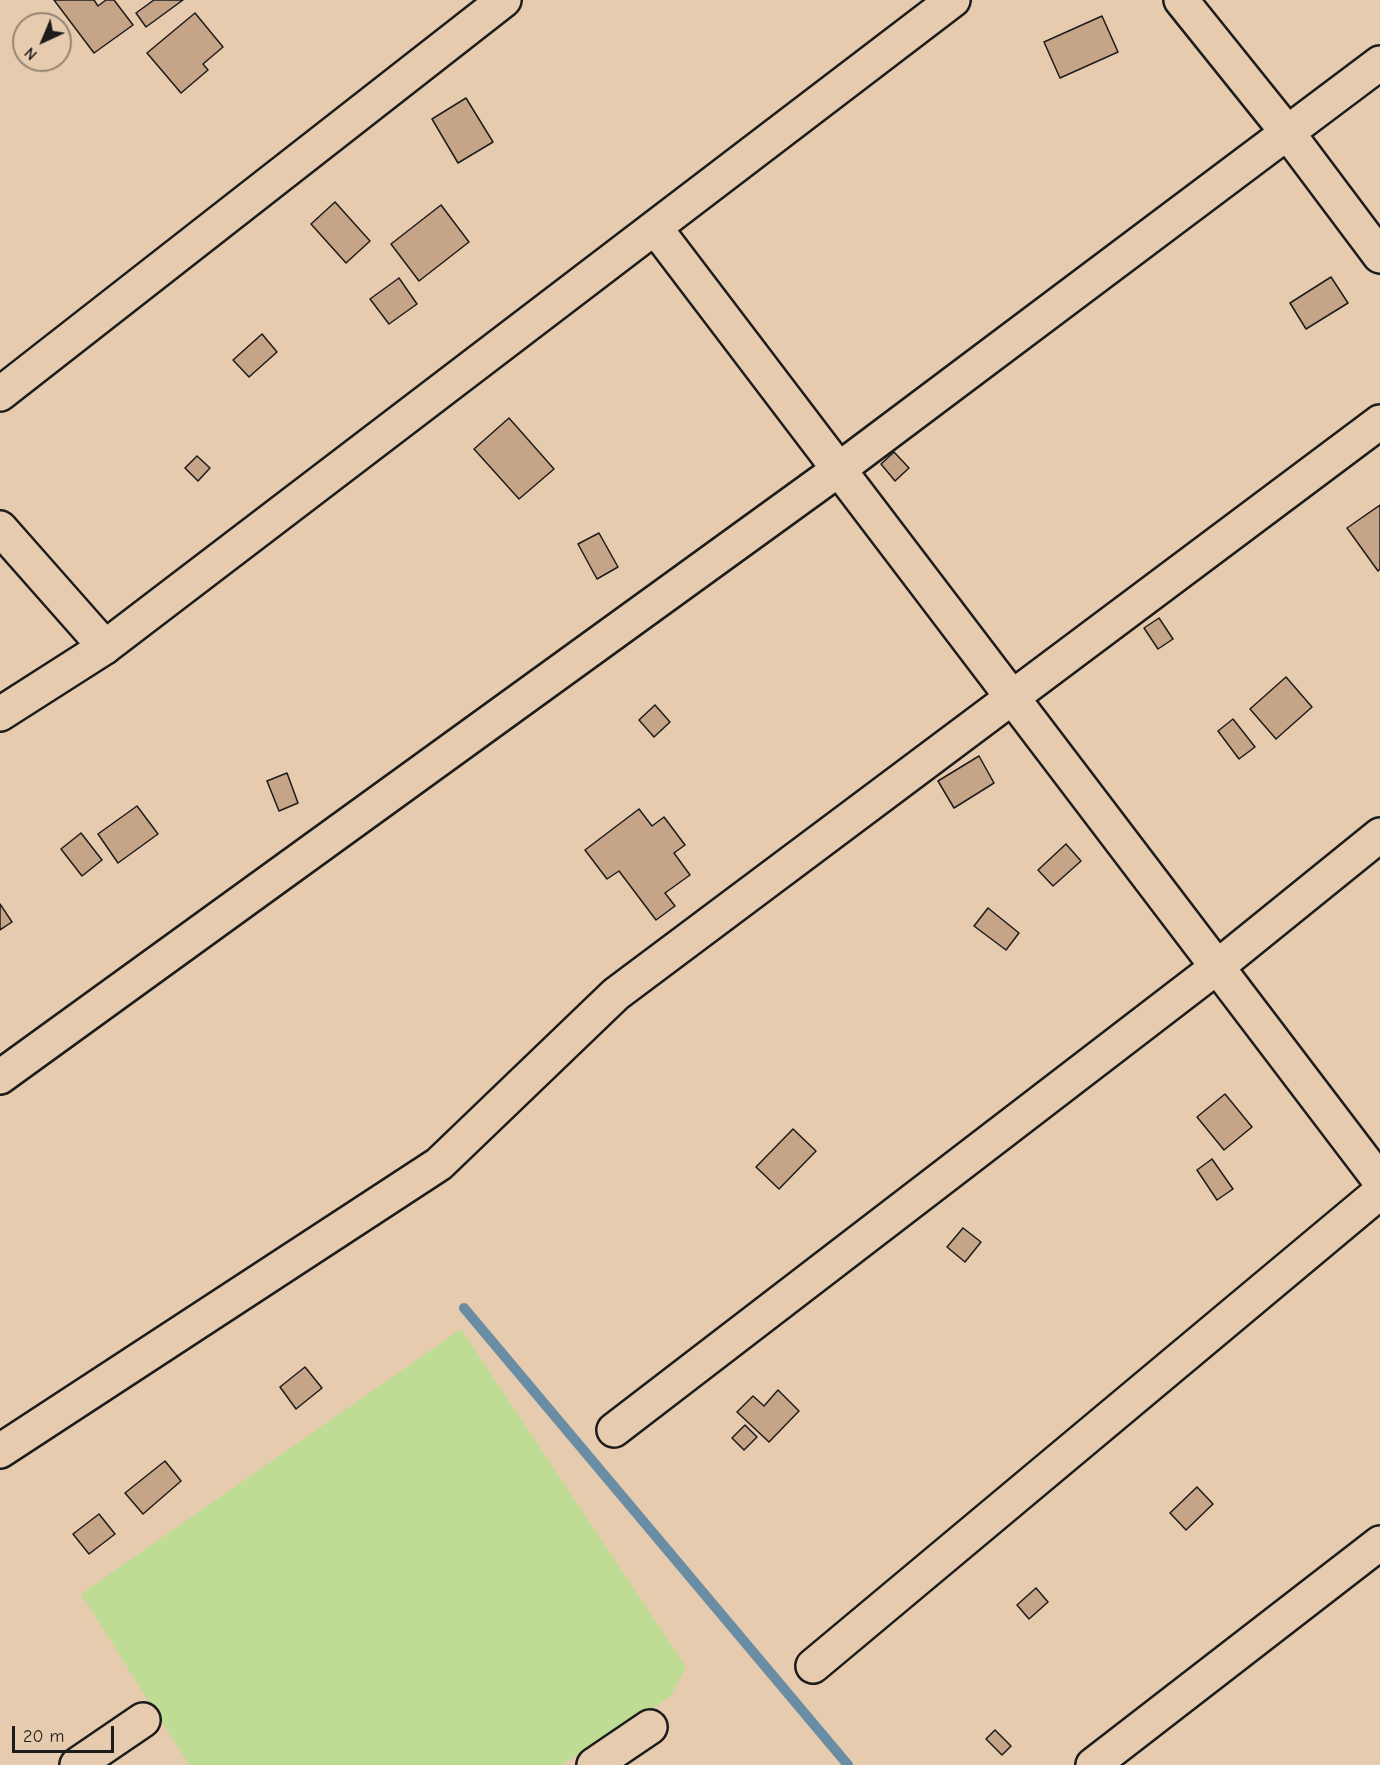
<!DOCTYPE html>
<style>
body{margin:0}
#map{position:relative;width:1380px;height:1765px;overflow:hidden;background:#e7cbae;font-family:"Comic Neue",sans-serif}
canvas{display:block}
.north{position:absolute;left:12px;top:12px;width:60px;height:60px;box-sizing:border-box;background:#e7cbae;border:2px solid #968574;border-radius:50%;rotate:224deg;font-size:16px;font-weight:700;line-height:24px;text-align:center;color:#1c1c1c}
.north::after{content:'';display:block;margin:auto;width:21px;height:27px;background:#1c1c1c;clip-path:polygon(50% 0,100% 100%,50% 72%,0 100%)}
.scale{position:absolute;left:12px;top:1726px;width:102px;height:27px;box-sizing:border-box;border:3px solid #1c1c1c;border-top:0;padding-left:8px;font-size:18px;line-height:21px;white-space:nowrap;color:#1c1c1c;-webkit-text-stroke:4px #e7cbae;paint-order:stroke}
</style>
<div id="map">
<canvas width="1380" height="1765"></canvas>
<div class="north">N</div>
<div class="scale">20 m</div>
</div>
<script>
const context = document.querySelector('canvas').getContext('2d');
context.lineJoin = 'round';
function fillPath(path, color) {
  context.fillStyle = color;
  context.fill(path, 'evenodd');
}
function toPath(rows) {
  const path = new Path2D();
  for (const r of rows) {
    path.moveTo(r[0], r[1]);
    for (let i = 2; i < r.length; i += 2) path.lineTo(r[i], r[i + 1]);
  }
  return path;
}
function trace(path, color, width, dash) {
  context.strokeStyle = color;
  context.lineWidth = width;
  context.lineCap = dash ? 'butt' : 'round';
  context.setLineDash(dash || []);
  context.stroke(path);
}
const green = toPath([
 [461,1329,686,1667,670,1697,562,1765,189,1765,81,1594]
]);
const stream = toPath([
 [464,1308,848,1765]
]);
const building = toPath([
 [54,0,94,0,98,6,106,0,114,0,133,25,94,53,54,0],
 [154,0,183,0,146,27,136,13,154,0],
 [195,13,223,47,203,64,208,70,181,93,147,53,195,13],
 [1102,16,1118,52,1060,78,1044,42,1102,16],
 [466,98,493,142,458,163,432,119,466,98],
 [335,202,370,241,346,263,311,224,335,202],
 [441,205,469,242,419,281,391,244,441,205],
 [1331,277,1348,303,1306,329,1290,303,1331,277],
 [399,278,417,304,389,324,370,299,399,278],
 [262,334,277,352,249,377,233,360,262,334],
 [509,418,554,469,519,499,474,449,509,418],
 [894,452,909,468,895,481,881,464,894,452],
 [197,456,210,468,198,481,185,468,197,456],
 [1380,505,1380,569,1378,571,1347,528,1380,505],
 [599,533,618,567,597,579,578,544,599,533],
 [1159,618,1173,639,1158,649,1144,628,1159,618],
 [1286,677,1312,707,1276,739,1250,709,1286,677],
 [655,705,670,722,654,737,639,720,655,705],
 [1233,719,1255,747,1239,759,1218,731,1233,719],
 [979,756,994,783,954,808,938,781,979,756],
 [287,773,298,803,279,811,267,781,287,773],
 [137,806,158,834,118,863,98,834,137,806],
 [639,809,652,826,664,817,685,845,674,853,690,875,665,893,675,906,656,920,619,871,607,879,585,850,639,809],
 [81,833,102,860,82,876,61,849,81,833],
 [1066,844,1081,861,1053,886,1038,870,1066,844],
 [0,904,12,922,0,930,0,904],
 [988,908,1019,933,1006,950,974,926,988,908],
 [1225,1094,1252,1127,1224,1150,1197,1117,1225,1094],
 [793,1129,816,1151,779,1189,756,1167,793,1129],
 [1212,1159,1233,1189,1217,1200,1197,1170,1212,1159],
 [963,1228,981,1242,965,1262,947,1247,963,1228],
 [305,1367,322,1388,296,1409,280,1387,305,1367],
 [778,1390,799,1411,769,1442,737,1412,753,1396,764,1406,778,1390],
 [745,1425,757,1437,744,1450,732,1438,745,1425],
 [165,1461,181,1481,143,1514,125,1493,165,1461],
 [1197,1487,1213,1504,1186,1530,1170,1513,1197,1487],
 [99,1514,115,1534,89,1554,73,1534,99,1514],
 [1036,1588,1048,1602,1029,1619,1017,1605,1036,1588],
 [995,1730,1011,1746,1002,1755,986,1739,995,1730]
]);
const street = toPath([
 [1181,0,1287,132,1380,256],
 [656,229,1380,1181],
 [0,394,504,0],
 [0,528,105,647],
 [0,1077,838,470,1380,63],
 [614,1430,1217,967,1380,835],
 [0,1451,439,1164,616,994,1380,422],
 [813,1666,1380,1192],
 [77,1765,143,1720],
 [594,1765,650,1727],
 [1093,1765,1380,1543]
]);
const secondary = toPath([
 [0,714,105,647,953,0]
]);
fillPath(green, '#bedc94');
trace(stream, '#698da4', 10);
fillPath(building, '#c6a487');
trace(building, '#1c1c1c', 1.5);
trace(street, '#1c1c1c', 38);
trace(secondary, '#1c1c1c', 38);
trace(street, '#e7cbae', 33);
trace(secondary, '#e7cbae', 33);
</script>
